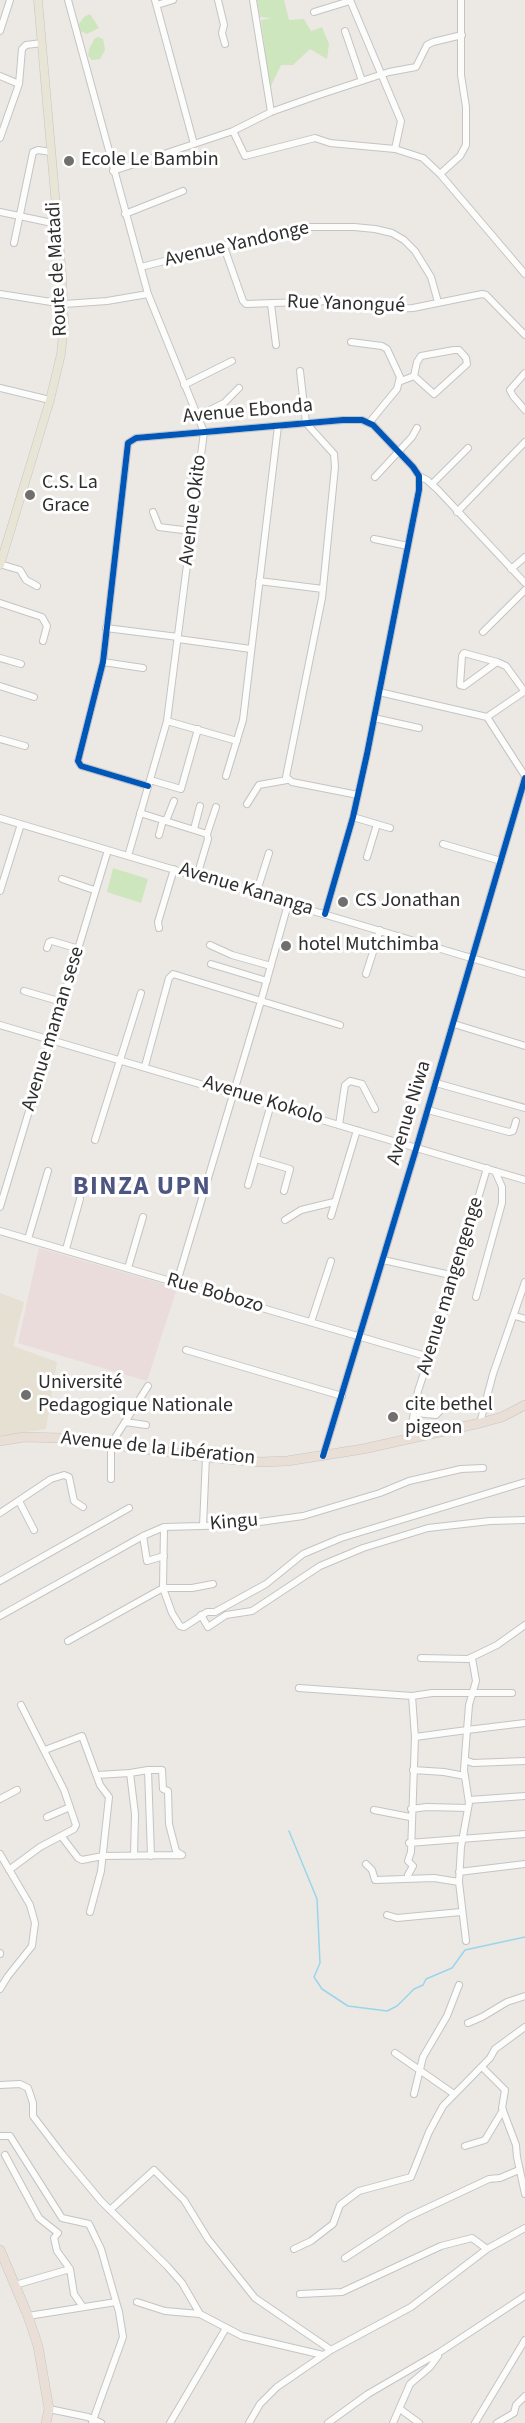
<!DOCTYPE html>
<meta charset="utf-8">
<style>
body{margin:0}
canvas{display:block;background:#ece8e4}
</style>
<canvas width="525" height="2423"></canvas>
<script>
const context = document.querySelector('canvas').getContext('2d');
context.lineJoin = 'round';
function fillPath(path, color) {
  context.fillStyle = color;
  context.fill(path, 'evenodd');
}
function toPath(rows) {
  const path = new Path2D();
  for (const r of rows) {
    path.moveTo(r[0], r[1]);
    for (let i = 2; i < r.length; i += 2) path.lineTo(r[i], r[i + 1]);
  }
  return path;
}
function trace(path, color, width, dash) {
  context.strokeStyle = color;
  context.lineWidth = width;
  context.lineCap = dash ? 'butt' : 'round';
  context.setLineDash(dash || []);
  context.stroke(path);
}
function label(font, color, halo, rows, align = 'center') {
  context.font = font + ' "Source Sans 3",sans-serif';
  context.lineWidth = 6;
  context.setLineDash([]);
  context.textBaseline = 'middle';
  context.strokeStyle = halo;
  context.fillStyle = color;
  for (const [text, x, y, turn = 0] of rows) {
    context.save();
    context.translate(x, y);
    context.rotate((+turn || 0) * Math.PI / 180);
    context.textAlign = isNaN(turn) ? turn : align;
    if (halo) context.strokeText(text, 0, 0);
    context.fillText(text, 0, 0);
    context.restore();
  }
}
const education = toPath([
 [0,1293,24,1302,13,1346,57,1362,46,1429,0,1436]
]);
const medical = toPath([
 [39,1248,177,1288,147,1381,18,1343]
]);
const green = toPath([
 [257,0,284,0,289,20,304,19,311,31,322,27,329,44,327,59,310,49,293,65,281,65,270,88,261,20,271,18,260,17],
 [90,14,99,28,87,34,80,31,79,24,84,17],
 [98,37,103,39,105,50,100,59,92,60,88,56,89,49,95,38],
 [113,868,148,879,141,903,107,892]
]);
const stream = toPath([
 [289,1831,317,1899,320,1963,314,1977,322,1989,348,2006,387,2011,397,2006,414,1989,423,1985,426,1979,452,1968,465,1950,525,1937]
]);
const minor = toPath([
 [68,0,148,294,204,432,167,721,128,856],
 [155,0,194,144],
 [218,0,224,25,222,33,225,44],
 [253,0,271,112],
 [350,0,401,121,395,149],
 [157,5,173,0],
 [314,12,350,1],
 [0,31,10,0],
 [345,31,362,81],
 [0,76,19,84],
 [233,131,245,156,315,138,330,143,395,149,423,158,440,174,525,274],
 [0,138,19,84,22,49,26,45,42,43],
 [113,171,233,131,271,112,316,96,389,72,416,67,427,45,433,42,462,35],
 [440,174,460,156,466,145,466,107,461,75,461,0],
 [0,212,57,224],
 [125,214,183,191],
 [14,243,33,152,38,150,51,152],
 [224,247,243,301,246,304,328,301,390,309,413,308,482,294,486,295,525,335],
 [141,267,297,227,354,227,375,229,392,233,404,240,415,251,431,277,438,302],
 [0,294,64,304,107,301,148,294],
 [271,304,276,345],
 [351,342,382,346,387,349,400,377,397,389,369,423],
 [300,371,306,423,334,454,335,467,322,598,286,777,292,782,358,795],
 [525,373,510,390,513,396,525,410],
 [401,381,414,376,417,362,421,356,454,350,459,350,466,358,467,364,434,394,414,376],
 [184,385,232,361],
 [0,388,50,400],
 [198,416,224,403,239,388],
 [419,476,427,480,438,490,525,583],
 [375,477,412,437,417,428],
 [432,484,468,448],
 [153,512,159,527,191,531],
 [457,512,525,442],
 [374,539,408,546],
 [0,564,20,570,26,580,37,586],
 [511,569,525,557],
 [259,581,323,589],
 [0,603,42,617,47,626,43,641],
 [106,628,178,637],
 [483,632,525,590],
 [178,639,251,649],
 [0,658,21,664],
 [103,662,143,668],
 [497,662,464,686,460,685,462,656,464,653,497,662,506,666,525,692],
 [0,686,34,697],
 [379,692,487,717,525,776],
 [487,717,525,691],
 [374,718,419,728],
 [167,721,237,741],
 [0,739,25,746],
 [226,776,243,720,278,426],
 [150,780,181,789,198,729],
 [148,786,81,766,78,761,103,662,128,443,136,438,343,420,362,420,373,425,413,467,419,476,419,490,367,754,353,817,325,914],
 [247,804,259,785,287,780],
 [140,813,207,834,208,839,197,876],
 [353,817,390,828],
 [0,818,525,974],
 [166,821,174,801],
 [194,829,200,806],
 [207,834,216,807],
 [159,835,163,820],
 [443,844,501,861],
 [367,857,377,824],
 [62,879,94,890],
 [0,891,21,824],
 [256,894,269,853],
 [159,928,158,922,174,869],
 [210,945,232,955,271,966],
 [47,948,49,942,52,941,79,949],
 [211,964,267,981],
 [366,974,380,930],
 [24,991,62,1002],
 [454,1024,525,1046],
 [0,1025,525,1180],
 [145,1066,169,978,173,974,340,1025],
 [436,1083,525,1108],
 [428,1110,509,1132,513,1131,516,1121],
 [339,1125,345,1085,350,1081,362,1084,375,1109],
 [95,1140,141,993],
 [256,1159,290,1169,284,1191],
 [248,1185,271,1104],
 [0,1207,108,850],
 [331,1216,357,1130],
 [285,1220,301,1210,334,1202],
 [0,1231,429,1357],
 [28,1239,48,1171],
 [66,1249,80,1199],
 [383,1260,455,1276],
 [128,1268,143,1217],
 [177,1282,261,1001,288,904],
 [476,1297,502,1203,502,1187,495,1171],
 [515,1316,525,1319],
 [311,1322,331,1261],
 [186,1350,342,1396],
 [415,1413,436,1415,442,1409],
 [125,1422,146,1425],
 [480,1423,493,1374,525,1282],
 [409,1439,418,1391,450,1294,487,1168],
 [323,1456,417,1146,525,778],
 [111,1479,111,1444,148,1386],
 [19,1501,34,1530],
 [0,1513,51,1479,64,1475,69,1477,74,1501,83,1507],
 [203,1526,206,1457],
 [164,1527,163,1588,172,1613,180,1626,184,1627,207,1612,215,1612,266,1584,303,1554,341,1538,525,1482],
 [143,1536,147,1561,164,1556],
 [0,1581,129,1508],
 [201,1615,208,1627,226,1615,252,1611,320,1566,363,1548,428,1528,490,1521,525,1520],
 [0,1616,143,1536,164,1527,238,1525,303,1516,380,1493,409,1481,461,1469,483,1468],
 [68,1641,163,1588,192,1588,213,1584],
 [421,1658,468,1659,497,1645,525,1625],
 [472,1658,476,1681,469,1705,467,1730,525,1723],
 [299,1688,412,1696,432,1693,512,1693],
 [412,1696,415,1737],
 [45,1750,82,1736,100,1785,109,1797,101,1871,90,1912],
 [465,1760,473,1763,525,1761],
 [148,1770,162,1770,163,1789,168,1791,169,1824,176,1851,182,1855],
 [413,1770,444,1772,465,1776],
 [130,1773,148,1770,151,1856],
 [97,1775,130,1773,135,1814,134,1856],
 [0,1799,17,1790],
 [469,1800,525,1796],
 [411,1809,427,1807,468,1808],
 [374,1810,410,1817],
 [47,1817,70,1807],
 [62,1837,78,1858,82,1860,103,1856,182,1855],
 [409,1843,525,1834],
 [0,1854,30,1905,35,1923,32,1946,8,1976,0,1989],
 [366,1864,372,1870,375,1880,434,1878,459,1882],
 [9,1870,40,1847,74,1829,76,1825,64,1790,21,1705],
 [459,1872,525,1864],
 [409,1879,408,1875,413,1866,408,1861,411,1852,415,1737,467,1730,464,1770,469,1803,461,1847,459,1882,466,1941],
 [387,1915,397,1918,461,1912],
 [0,1954,0,1953],
 [468,2023,482,2017,507,2002,525,1996],
 [395,2053,454,2094],
 [482,2067,505,2090,502,2108,516,2145,517,2157,525,2194],
 [0,2085,20,2084,28,2088,33,2103,33,2116,62,2154,101,2201,167,2266,182,2283,200,2314],
 [414,2094,423,2057,447,2016,459,1985],
 [0,2136,10,2136,62,2218,89,2224,101,2249,119,2312,123,2337,92,2423],
 [465,2146,485,2140,503,2110],
 [5,2155,39,2218,58,2233,54,2238,57,2251,70,2269,74,2294,83,2307],
 [110,2210,154,2170,184,2200,208,2239,255,2298,331,2350],
 [294,2249,311,2241,333,2224,340,2205,359,2191,411,2177,429,2132,443,2106,490,2058,495,2049,525,2027],
 [345,2258,408,2217,489,2179,500,2178,519,2170],
 [15,2285,70,2269],
 [300,2294,342,2292,441,2246,472,2238,487,2249],
 [137,2302,165,2311,200,2314,242,2336,323,2355],
 [28,2316,116,2302],
 [49,2409,88,2417,101,2423],
 [400,2409,419,2423],
 [170,2423,226,2328],
 [249,2423,260,2404,277,2387,331,2350,411,2307,487,2249,525,2228],
 [328,2423,368,2394,440,2352,525,2296],
 [393,2423,410,2384,430,2367,438,2356],
 [475,2423,525,2340],
 [497,2423,514,2413,516,2405,525,2396]
]);
const major = toPath([
 [0,565,50,400,61,354,64,324,62,275,38,0]
]);
const highway = toPath([
 [0,1441,24,1437,61,1438,206,1457,260,1462,287,1461,363,1449,480,1423,502,1417,525,1405],
 [0,2250,28,2316,38,2346,49,2409,46,2423]
]);
const cycleway = toPath([
 [148,786,81,766,78,761,103,662,128,443,136,438,343,420,362,420,373,425,413,467,419,476,419,490,367,754,353,817,325,914],
 [323,1456,417,1146,525,778]
]);
const markers = [
 [69,161,6,"#706f6e"],
 [30,495,6,"#706f6e"],
 [343,902,6,"#706f6e"],
 [286,946,6,"#706f6e"],
 [26,1395,6,"#706f6e"],
 [393,1417,6,"#706f6e"]
];
const poiNames = [
 ["Ecole Le Bambin",81,161],
 ["C.S. La",42,484],
 ["Grace",42,507],
 ["CS Jonathan",355,902],
 ["hotel Mutchimba",298,946],
 ["Université",38,1384],
 ["Pedagogique Nationale",38,1407],
 ["cite bethel",405,1406],
 ["pigeon",405,1429]
];
const streetNames = [
 ["Avenue Yandonge",237,245,-13],
 ["Route de Matadi",58,269,-93],
 ["Rue Yanongué",346,305,2],
 ["Avenue Ebonda",248,412,-5],
 ["Avenue Okito",194,510,-83],
 ["Avenue Kananga",246,890,17],
 ["Avenue maman sese",54,1029,-73],
 ["Avenue Kokolo",263,1101,17],
 ["Avenue Niwa",410,1113,-73],
 ["Avenue mangengenge",451,1286,-73],
 ["Rue Bobozo",215,1294,16],
 ["Avenue de la Libération",158,1449,6],
 ["Kingu",234,1523,-5]
];
const districtNames = [
 ["BINZA UPN",142,1188]
];
fillPath(education, '#e6e0d3');
fillPath(medical, '#e9dcdb');
fillPath(green, '#cee6be');
trace(stream, '#99d6ec', 1.5);
trace(minor, '#c5c4c5', 8);
trace(major, '#c6c5c4', 9);
trace(highway, '#c6c5c4', 10);
trace(minor, '#fcfcfb', 6);
trace(major, '#e8e4d6', 8);
trace(highway, '#eadfd6', 9);
trace(cycleway, '#0057b8', 6);
for (const [x, y, r, color] of markers) {
  const dot = new Path2D();
  dot.arc(x, y, r, 0, 2 * Math.PI);
  context.fillStyle = color;
  context.fill(dot);
  trace(dot, '#fff', 2);
}
label('20px', '#2e2e2e', '#fff', poiNames, 'left');
label('20px', '#2e2e2e', '#fff', streetNames);
context.letterSpacing = '1.5px';
label('bold 26px', '#4d5680', '#fff', districtNames);
context.letterSpacing = '0px';
</script>
